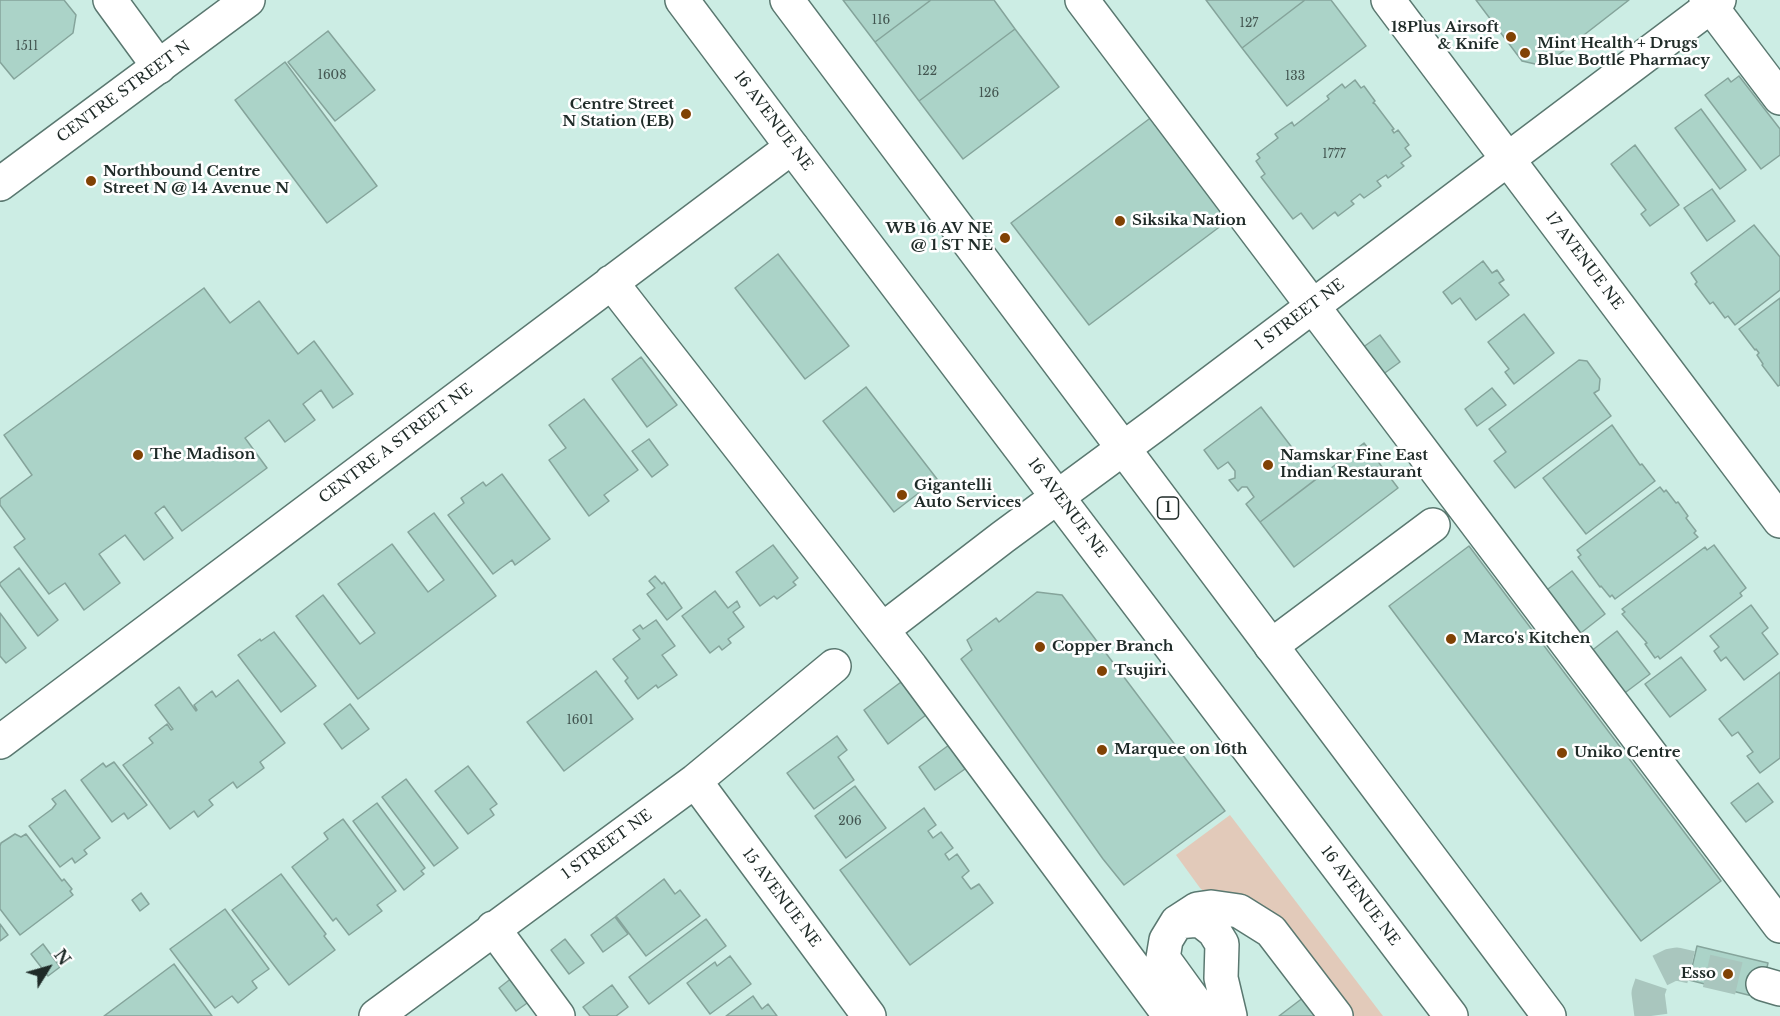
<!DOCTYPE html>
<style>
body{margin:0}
#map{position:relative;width:1780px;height:1016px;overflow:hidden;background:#ccede4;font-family:"Libre Baskerville",serif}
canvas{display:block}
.north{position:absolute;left:18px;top:938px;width:60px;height:60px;-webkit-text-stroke:4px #fff;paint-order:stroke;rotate:53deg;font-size:16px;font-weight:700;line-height:24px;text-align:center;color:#1f2b28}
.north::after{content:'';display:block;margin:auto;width:21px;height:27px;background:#1f2b28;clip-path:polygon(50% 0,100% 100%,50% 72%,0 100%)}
</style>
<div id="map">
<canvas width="1780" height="1016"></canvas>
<div class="north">N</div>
</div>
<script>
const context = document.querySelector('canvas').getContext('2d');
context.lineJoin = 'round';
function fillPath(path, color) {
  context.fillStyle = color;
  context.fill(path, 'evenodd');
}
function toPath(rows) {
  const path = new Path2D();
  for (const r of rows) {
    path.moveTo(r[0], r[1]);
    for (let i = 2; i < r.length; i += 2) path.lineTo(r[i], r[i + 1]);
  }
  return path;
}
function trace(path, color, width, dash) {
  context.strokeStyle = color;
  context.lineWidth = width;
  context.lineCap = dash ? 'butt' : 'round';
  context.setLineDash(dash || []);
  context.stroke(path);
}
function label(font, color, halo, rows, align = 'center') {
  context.font = font + ' "Libre Baskerville",serif';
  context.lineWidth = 5;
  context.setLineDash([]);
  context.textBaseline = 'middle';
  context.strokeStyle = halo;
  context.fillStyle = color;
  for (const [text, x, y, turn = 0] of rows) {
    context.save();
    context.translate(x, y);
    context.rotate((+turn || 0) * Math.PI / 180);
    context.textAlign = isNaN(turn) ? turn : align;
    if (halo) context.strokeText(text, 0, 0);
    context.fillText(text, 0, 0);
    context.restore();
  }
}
const green = toPath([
 [1230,815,1383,1016,1348,1016,1200,888,1176,855]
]);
const building = toPath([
 [0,0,64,0,76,15,73,33,14,79,0,62,0,0],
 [843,0,931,0,875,42,843,0],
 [931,0,994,0,1015,29,919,101,875,42,931,0],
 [1206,0,1305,0,1242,48,1206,0],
 [1305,0,1331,0,1366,46,1287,106,1242,48,1305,0],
 [1476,0,1629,0,1544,66,1522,61,1476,0],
 [1015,29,1059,87,963,159,919,101,1015,29],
 [328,31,375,90,335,121,288,62,328,31],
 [285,62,377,186,327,223,235,100,285,62],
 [1739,76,1780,129,1780,155,1761,169,1705,95,1728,78,1731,82,1739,76],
 [1355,80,1361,88,1364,86,1375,101,1373,103,1375,104,1394,129,1392,130,1394,133,1398,130,1409,145,1405,148,1411,156,1401,163,1404,166,1388,178,1386,175,1377,181,1381,186,1364,198,1360,194,1351,201,1354,204,1338,216,1335,212,1313,229,1301,213,1293,219,1261,177,1265,174,1256,161,1260,158,1257,154,1278,138,1275,134,1292,122,1294,126,1329,99,1327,96,1342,84,1345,88,1355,80],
 [1701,109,1746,170,1720,189,1675,128,1701,109],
 [1153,116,1230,219,1089,325,1011,223,1153,116],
 [1635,145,1679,205,1650,226,1641,214,1646,210,1611,164,1635,145],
 [1712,189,1735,221,1707,241,1684,208,1712,189],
 [1754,225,1780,257,1780,290,1735,325,1728,316,1725,318,1713,302,1710,304,1695,284,1697,282,1691,273,1754,225],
 [778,254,849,346,805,379,735,288,778,254],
 [1483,261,1492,273,1497,270,1504,280,1499,283,1509,295,1476,320,1460,298,1452,304,1443,292,1483,261],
 [204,288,230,323,259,301,298,354,314,341,353,394,333,408,321,390,303,404,315,420,285,442,269,420,245,438,267,468,182,531,164,506,155,513,173,538,144,560,125,535,99,554,120,583,84,610,65,583,49,594,14,547,25,539,0,505,0,499,32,475,4,435,204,288],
 [1780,298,1780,385,1778,386,1762,365,1763,364,1757,355,1759,353,1756,349,1755,350,1739,329,1780,298],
 [1524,314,1554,353,1514,384,1505,372,1509,369,1488,342,1524,314],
 [1380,335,1400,362,1382,375,1362,348,1380,335],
 [641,357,677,405,647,427,612,379,641,357],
 [1579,360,1587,361,1600,379,1599,390,1594,393,1611,416,1515,488,1494,461,1506,452,1489,429,1579,360],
 [866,387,937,479,894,512,823,421,866,387],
 [1492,388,1506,405,1477,426,1465,409,1492,388],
 [584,399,638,470,604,495,609,501,589,516,549,460,566,448,549,425,584,399],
 [1261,407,1316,479,1260,522,1246,504,1254,497,1247,487,1242,487,1238,491,1229,480,1235,478,1235,471,1228,462,1218,469,1204,450,1261,407],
 [1612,425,1640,465,1642,464,1655,481,1586,534,1543,478,1612,425],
 [649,439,668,465,652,477,632,451,649,439],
 [1364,443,1398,488,1294,567,1260,522,1364,443],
 [502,474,550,539,515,565,512,560,493,574,448,515,464,503,461,498,483,482,486,486,502,474],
 [1660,487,1664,492,1666,490,1676,503,1678,502,1688,516,1686,518,1696,531,1694,533,1698,537,1615,599,1612,595,1610,597,1601,586,1600,587,1578,557,1581,555,1577,550,1660,487],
 [434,513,496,596,358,699,296,616,323,595,360,644,375,633,338,584,392,544,428,592,444,580,408,532,434,513],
 [773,545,798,578,793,582,796,585,777,599,774,596,760,606,736,572,773,545],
 [1714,545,1746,588,1740,593,1742,596,1660,659,1658,656,1655,658,1645,644,1647,643,1622,614,1625,612,1622,609,1705,547,1707,550,1714,545],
 [1469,546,1721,881,1641,941,1389,606,1469,546],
 [19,568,58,620,38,636,0,585,0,583,19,568],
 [1572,571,1605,614,1577,636,1544,592,1572,571],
 [655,576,662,584,664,582,682,608,667,620,647,594,655,588,649,581,655,576],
 [715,591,728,608,737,601,740,607,733,612,744,627,728,639,731,643,722,650,719,646,710,653,682,616,715,591],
 [1037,592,1062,595,1225,811,1124,885,1103,859,961,659,972,650,967,640,996,618,999,622,1037,592],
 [1751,605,1768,628,1762,633,1778,654,1744,680,1726,657,1721,661,1714,651,1719,647,1710,636,1751,605],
 [0,613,26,648,6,663,0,656,0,613],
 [656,620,675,646,662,655,677,675,658,688,656,685,638,699,625,681,628,678,613,659,640,639,633,630,640,625,643,629,656,620],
 [1617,631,1650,674,1622,695,1590,652,1617,631],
 [274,632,316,686,281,712,238,655,260,639,261,641,274,632],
 [1681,657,1706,690,1670,717,1645,684,1681,657],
 [596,671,633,719,564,771,527,722,596,671],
 [1780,672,1780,758,1760,773,1747,756,1753,752,1738,732,1732,736,1719,719,1780,672],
 [238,680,285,743,260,762,264,768,237,788,233,782,209,800,213,805,198,817,194,811,170,829,123,765,153,743,149,738,167,724,171,730,173,729,155,705,179,687,196,711,197,710,194,705,212,691,216,697,238,680],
 [901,682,926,715,888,744,864,710,901,682],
 [350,704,369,729,342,749,324,724,350,704],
 [837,736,847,750,838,757,854,780,814,809,787,773,837,736],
 [949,745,965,769,935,790,919,767,949,745],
 [114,762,147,805,128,819,124,813,112,822,81,780,103,763,106,767,114,762],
 [468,766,497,804,490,809,494,815,468,834,435,791,468,766],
 [406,779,458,848,434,866,382,797,406,779],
 [1758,783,1773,802,1746,822,1731,803,1758,783],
 [855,786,886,828,846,858,815,816,855,786],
 [65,790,100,838,84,850,87,854,75,863,72,858,60,867,29,826,52,809,56,804,52,799,65,790],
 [377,803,425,868,421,871,424,874,404,890,353,821,377,803],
 [924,808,936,825,928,831,933,838,941,832,953,848,945,854,949,860,957,854,969,871,962,877,971,889,979,884,993,903,910,965,840,870,924,808],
 [343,819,396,891,377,905,382,911,349,935,336,918,333,921,292,867,328,839,324,833,343,819],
 [15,834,21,837,26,834,62,881,64,879,72,889,70,891,73,895,20,935,0,909,0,846,1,843,15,834],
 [281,874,326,934,324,936,335,950,289,985,232,910,281,874],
 [664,879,675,894,680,890,700,916,646,956,616,916,664,879],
 [141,893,149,904,140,911,132,900,141,893],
 [225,909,269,969,252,981,257,988,238,1003,232,996,215,1008,170,949,225,909],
 [615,917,628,934,603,952,591,935,615,917],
 [706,919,726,946,649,1004,629,977,706,919],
 [0,924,8,935,0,941,0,924],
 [565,939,584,963,569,974,551,950,565,939],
 [43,944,60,967,48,976,31,954,43,944],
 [1697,946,1768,963,1760,998,1689,980,1697,946],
 [730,956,751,984,710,1014,687,983,715,962,717,966,730,956],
 [174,964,212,1016,104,1016,174,964],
 [513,977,530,1001,516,1011,499,988,513,977],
 [612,985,628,1007,616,1016,590,1016,583,1007,612,985],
 [1308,994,1325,1016,1279,1016,1308,994],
 [753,996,762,1009,768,1004,777,1016,726,1016,753,996]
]);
const minorTunnel = toPath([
 [1651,1016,1648,993,1652,981,1659,971,1671,965,1677,964,1763,984]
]);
const minor = toPath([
 [110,0,159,67],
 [1082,0,1780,926],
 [1388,0,1780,521],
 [1706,0,1780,98],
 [611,282,911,667,1170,1016],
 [882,630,1003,537,1155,425,1719,0],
 [1271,646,1433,525],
 [0,742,792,147],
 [695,781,869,1016],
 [1177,922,1200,920,1214,931,1222,944,1221,978,1230,1016],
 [493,928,558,1016],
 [1763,984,1780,989],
 [376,1016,695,781,834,666],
 [1205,1016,1163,958,1166,940,1177,922,1197,909,1211,907,1239,911,1271,931,1336,1016]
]);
const major = toPath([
 [0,184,248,0]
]);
const highway = toPath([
 [682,0,792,147,1451,1016],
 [787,0,1549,1016]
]);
const markers = [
 [1511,37,6,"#814204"],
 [1525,53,6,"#814204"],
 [686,114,6,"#814204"],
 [91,181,6,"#814204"],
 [1120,221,6,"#814204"],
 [1005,238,6,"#814204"],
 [138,455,6,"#814204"],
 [1268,465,6,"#814204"],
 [902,495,6,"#814204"],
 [1451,639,6,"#814204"],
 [1040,647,6,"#814204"],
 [1102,671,6,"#814204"],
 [1102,750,6,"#814204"],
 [1562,753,6,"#814204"],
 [1728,974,6,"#814204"]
];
const numberNames = [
 ["116",881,21],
 ["127",1249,24],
 ["1511",27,47],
 ["122",927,72],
 ["1608",332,76],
 ["133",1295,77],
 ["126",989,94],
 ["1777",1334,155],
 ["1601",580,721],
 ["206",850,822]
];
const shields = [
 [1168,508,21]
];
const shieldNames = [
 ["1",1168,508]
];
const poiNames = [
 ["18Plus Airsoft",1499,28,"right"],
 ["& Knife",1499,45,"right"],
 ["Mint Health + Drugs",1537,44],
 ["Blue Bottle Pharmacy",1537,61],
 ["Centre Street",674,105,"right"],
 ["N Station (EB)",674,122,"right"],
 ["Northbound Centre",103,172],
 ["Street N @ 14 Avenue N",103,189],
 ["Siksika Nation",1132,221],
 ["WB 16 AV NE",993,229,"right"],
 ["@ 1 ST NE",993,246,"right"],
 ["The Madison",150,455],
 ["Namskar Fine East",1280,456],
 ["Indian Restaurant",1280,473],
 ["Gigantelli",914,486],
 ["Auto Services",914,503],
 ["Marco's Kitchen",1463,639],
 ["Copper Branch",1052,647],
 ["Tsujiri",1114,671],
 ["Marquee on 16th",1114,750],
 ["Uniko Centre",1574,753],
 ["Esso",1716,974,"right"]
];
const streetNames = [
 ["CENTRE STREET N",124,92,-36],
 ["16 AVENUE NE",773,121,53],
 ["17 AVENUE NE",1584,261,53],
 ["1 STREET NE",1300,315,-37],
 ["CENTRE A STREET NE",396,444,-37],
 ["16 AVENUE NE",1067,508,53],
 ["1 STREET NE",607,845,-36],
 ["16 AVENUE NE",1360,896,53],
 ["15 AVENUE NE",781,898,53]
];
fillPath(green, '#e2caba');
fillPath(building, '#abd3c8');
trace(building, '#85a49b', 1.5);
trace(minorTunnel, '#a9c6be', 33, [33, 16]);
trace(minor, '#5a7870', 36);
trace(major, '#5a7870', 36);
trace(highway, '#5a7870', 36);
trace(minor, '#fff', 33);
trace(major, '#fff', 33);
trace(highway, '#fff', 33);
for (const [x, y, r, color] of markers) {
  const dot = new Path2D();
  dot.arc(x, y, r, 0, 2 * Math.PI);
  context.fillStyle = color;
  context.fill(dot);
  trace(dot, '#fff', 2);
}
label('12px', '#425550', null, numberNames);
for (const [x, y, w] of shields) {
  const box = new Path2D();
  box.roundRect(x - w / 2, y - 11, w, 22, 4.5);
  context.fillStyle = '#fff';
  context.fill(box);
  trace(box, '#1f2b28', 1.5);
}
label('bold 14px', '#1f2b28', null, shieldNames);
label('bold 15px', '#1f2b28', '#fff', poiNames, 'left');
label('15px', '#1f2b28', '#fff', streetNames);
</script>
